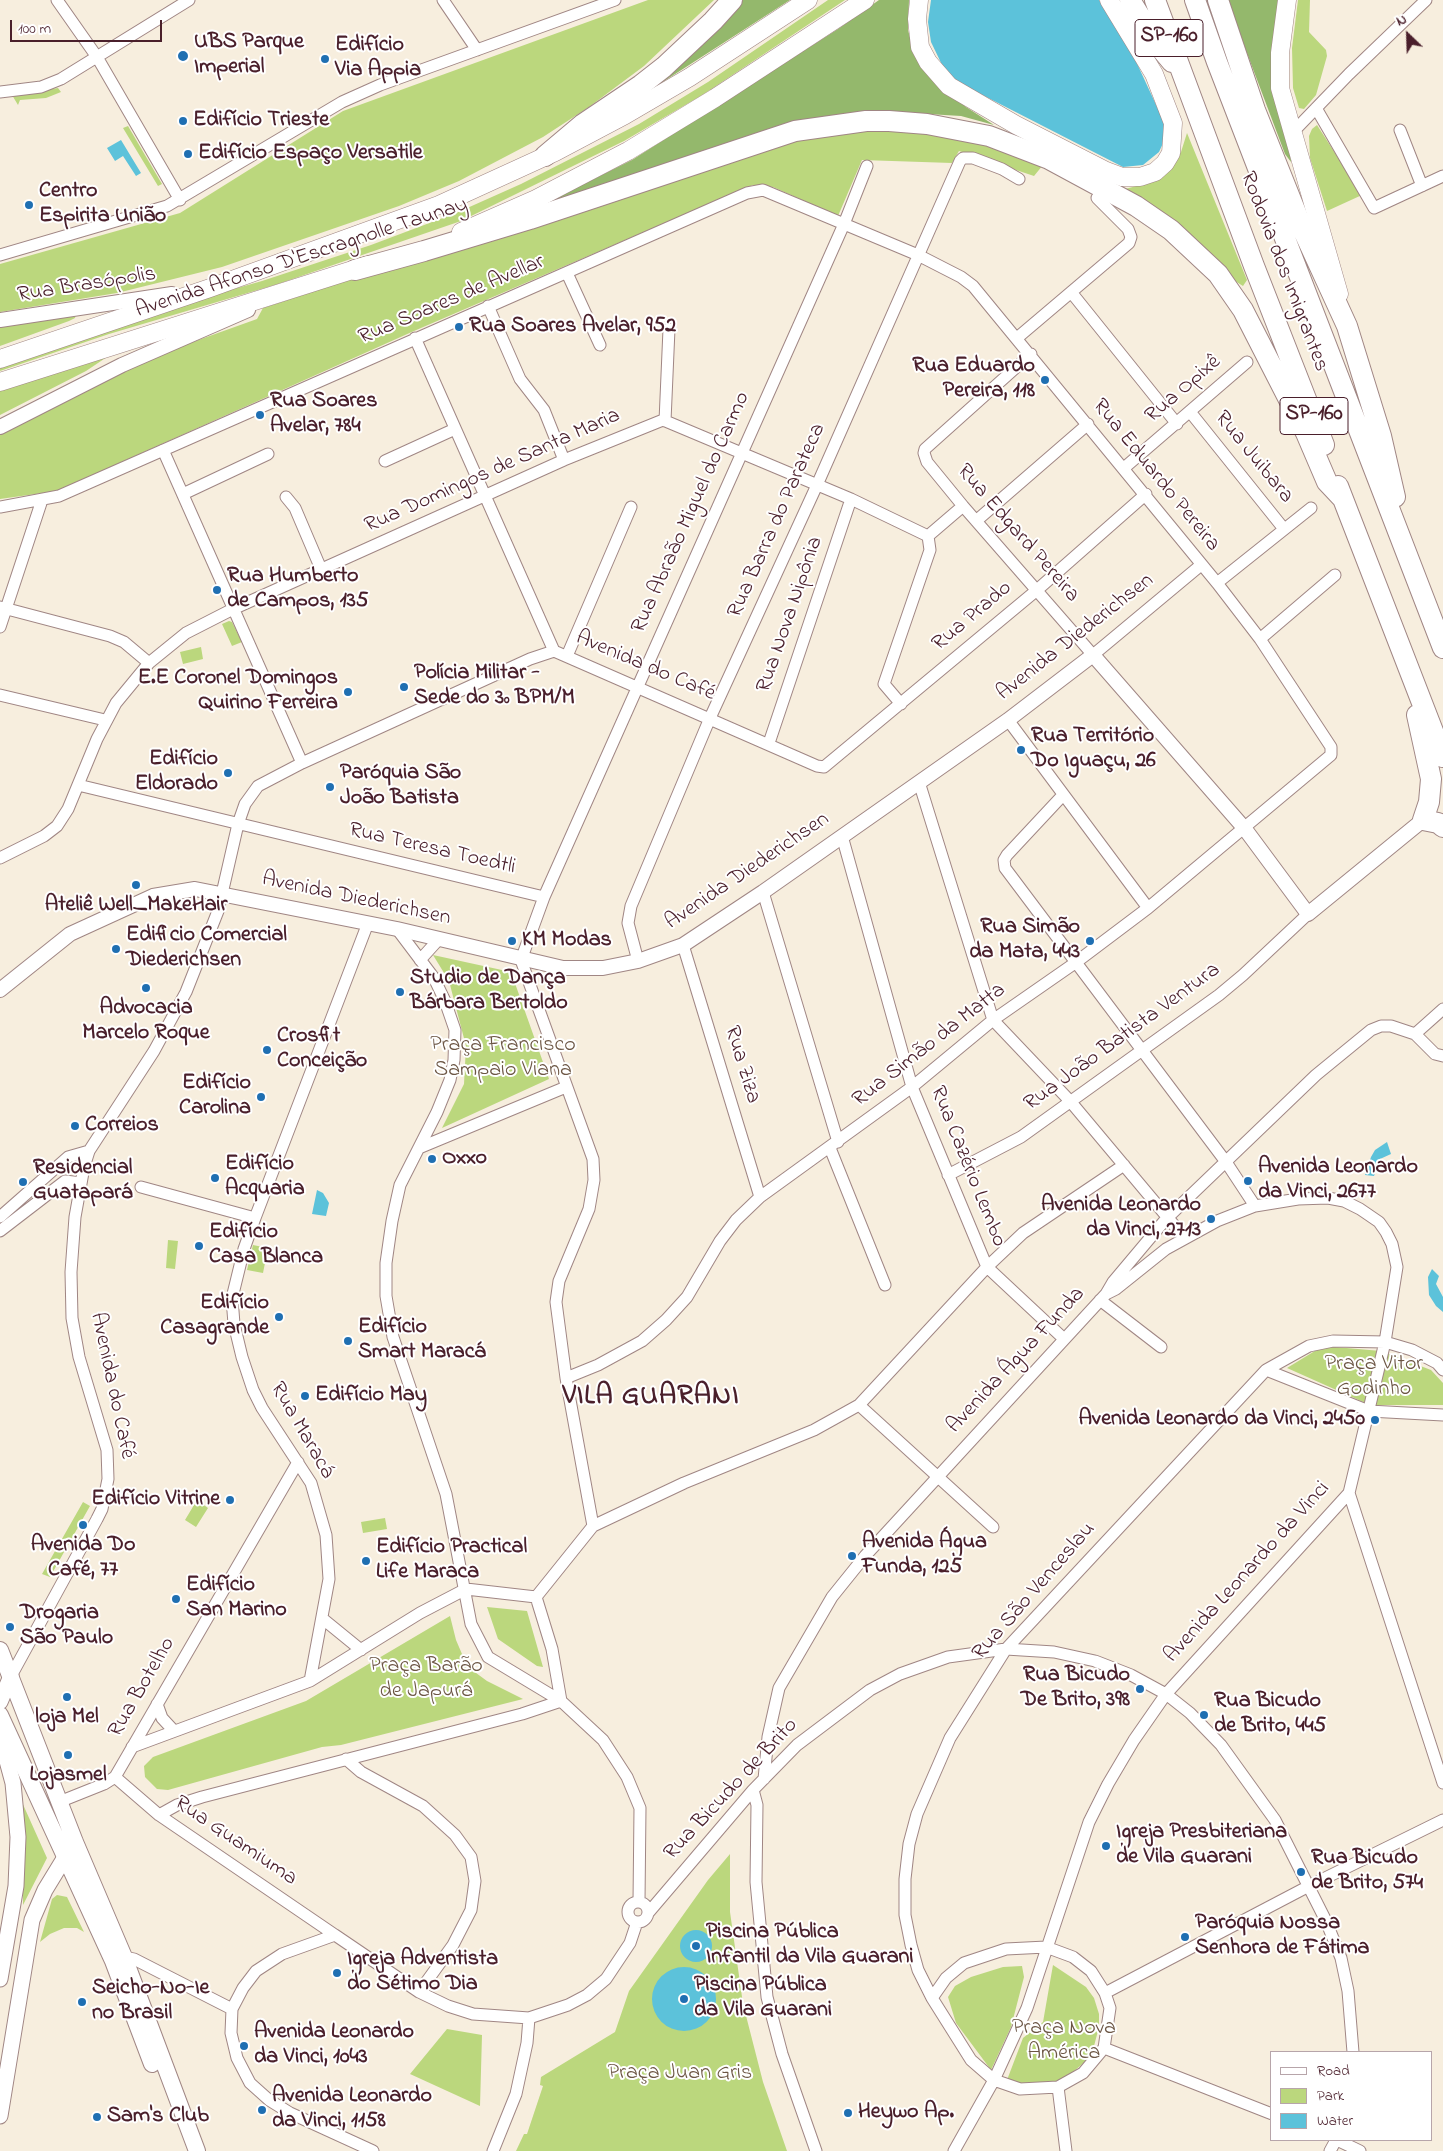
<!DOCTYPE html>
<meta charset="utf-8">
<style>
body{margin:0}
#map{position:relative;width:1443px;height:2151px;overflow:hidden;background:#f7eede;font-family:"Indie Flower",sans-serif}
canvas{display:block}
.legend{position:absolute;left:1270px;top:2051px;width:162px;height:90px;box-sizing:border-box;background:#fff;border:1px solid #b7a5aa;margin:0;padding:6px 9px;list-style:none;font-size:15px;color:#4a1f2b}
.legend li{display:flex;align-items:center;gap:10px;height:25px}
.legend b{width:25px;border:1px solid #b7a5aa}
.north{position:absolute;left:1383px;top:10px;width:50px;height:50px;-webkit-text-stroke:4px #fff;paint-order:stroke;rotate:336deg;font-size:14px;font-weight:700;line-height:20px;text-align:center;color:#4a1f2b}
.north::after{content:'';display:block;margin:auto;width:18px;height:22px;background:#4a1f2b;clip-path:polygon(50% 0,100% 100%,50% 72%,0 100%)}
.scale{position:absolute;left:10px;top:20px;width:152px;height:22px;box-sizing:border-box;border:2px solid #4a1f2b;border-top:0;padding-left:6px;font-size:15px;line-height:18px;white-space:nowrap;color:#4a1f2b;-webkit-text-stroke:4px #fff;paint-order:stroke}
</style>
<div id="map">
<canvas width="1443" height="2151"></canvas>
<ul class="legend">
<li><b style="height:6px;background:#fff"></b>Road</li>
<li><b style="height:14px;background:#bbd77d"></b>Park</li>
<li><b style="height:14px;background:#5cc2da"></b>Water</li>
</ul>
<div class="north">N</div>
<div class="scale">100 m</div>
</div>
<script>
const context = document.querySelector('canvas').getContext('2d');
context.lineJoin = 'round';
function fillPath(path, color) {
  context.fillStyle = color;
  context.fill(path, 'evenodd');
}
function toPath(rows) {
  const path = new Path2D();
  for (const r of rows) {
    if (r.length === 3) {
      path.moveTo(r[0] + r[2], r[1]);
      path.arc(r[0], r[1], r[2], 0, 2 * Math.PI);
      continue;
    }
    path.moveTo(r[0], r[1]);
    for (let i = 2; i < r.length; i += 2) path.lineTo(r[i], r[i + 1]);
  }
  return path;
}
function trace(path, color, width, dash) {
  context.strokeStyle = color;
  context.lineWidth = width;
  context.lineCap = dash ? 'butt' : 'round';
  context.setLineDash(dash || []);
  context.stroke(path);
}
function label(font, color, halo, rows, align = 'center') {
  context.font = font + ' "Indie Flower",sans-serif';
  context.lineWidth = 4;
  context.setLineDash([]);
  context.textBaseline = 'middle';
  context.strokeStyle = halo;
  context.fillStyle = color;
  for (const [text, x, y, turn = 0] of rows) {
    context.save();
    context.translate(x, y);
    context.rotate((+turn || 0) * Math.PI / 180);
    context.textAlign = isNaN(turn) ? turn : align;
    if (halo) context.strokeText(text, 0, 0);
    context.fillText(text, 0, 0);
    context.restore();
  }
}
const green = toPath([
 [648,0,714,0,644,66,589,107,543,137,459,181,399,206,222,267,117,293,0,312,0,264,180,213,343,111],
 [828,0,845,0,704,94,624,141,461,221,278,284,109,334,0,371,0,363,177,305,262,281,371,245,456,213,521,184,639,124,708,82],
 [1298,0,1310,0,1309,32,1326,50,1327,56,1316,95,1304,109,1299,108,1293,88,1292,48],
 [58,88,61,92,46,98,20,100,18,105,12,95],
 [1317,125,1362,195,1327,211,1310,158,1309,136,1312,129],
 [128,126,162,184,158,186,123,128],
 [843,130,911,130,979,142,1043,165,1034,176,959,151,952,163,862,160,838,216,773,187,753,185,414,331,57,491,0,499,0,435,103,381,176,348,257,319,263,308,761,146],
 [1187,133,1247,280,1243,286,1235,281,1188,232,1148,202,1125,189,1152,182,1166,174,1181,152],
 [76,314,75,318,69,321,0,346,0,323],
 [107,357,86,371,0,415,0,389],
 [229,621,232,622,242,642,232,646,222,624],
 [201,647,203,659,183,664,180,652],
 [433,955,511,972,549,1079,442,1128,464,1084,466,1046,449,981],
 [168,1240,178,1241,175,1269,166,1268],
 [253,1245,268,1248,263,1273,247,1270],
 [1323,1346,1381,1351,1431,1370,1443,1383,1443,1405,1370,1405,1287,1368],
 [197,1500,208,1508,196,1527,185,1520],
 [83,1502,90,1506,50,1577,42,1574],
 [385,1518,387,1529,363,1533,361,1522],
 [487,1607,527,1611,543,1667,537,1666,498,1639],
 [450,1616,456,1640,465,1661,472,1670,487,1681,523,1699,341,1745,322,1747,168,1790,157,1789,145,1777,144,1766,153,1757,306,1701],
 [21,1800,47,1858,23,1905,23,1838],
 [730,1854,730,1912,743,2004,763,2082,787,2151,516,2151,524,2134,527,2134,543,2086,540,2085,541,2077,615,2032,629,1991,708,1880],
 [57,1895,67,1897,84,1932,77,1928,64,1928,50,1934,40,1942,52,1899],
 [1053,1965,1086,1987,1094,1998,1099,2014,1099,2027,1094,2046,1087,2060,1066,2078,1049,2083,1020,2084,1007,2080,1023,2038,1043,2022],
 [1022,1966,1024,1977,1011,2027,991,2070,956,2023,948,1997,955,1986,971,1977,1003,1967],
 [447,2029,482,2035,480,2106,410,2074]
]);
const forest = toPath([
 [743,0,790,0,641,96,726,18],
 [879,0,909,0,908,30,912,45,941,86,966,107,994,125,961,116,895,112,539,206,632,160,838,29],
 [1227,0,1280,0,1291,162,1285,154]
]);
const water = toPath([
 [931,0,1099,0,1134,57,1164,122,1164,141,1159,152,1143,165,1123,167,959,83,944,69,931,42,928,22],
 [121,140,141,173,136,176,123,156,115,161,107,148],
 [1387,1142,1391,1154,1380,1159,1374,1176,1365,1175,1371,1157,1375,1150],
 [317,1190,323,1193,329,1203,326,1216,312,1214],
 [1432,1269,1439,1276,1436,1284,1443,1297,1443,1312,1436,1306,1429,1295,1428,1277],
 [696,1946,16],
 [684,1999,32]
]);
const minor = toPath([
 [57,0,97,57,180,200],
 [443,0,477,50],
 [0,92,41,87,61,79,189,0],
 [1316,108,1374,208,1443,176],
 [1400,130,1422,186],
 [1293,132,1349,74,1426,0],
 [0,255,167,206,342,102,380,85,615,0],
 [567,273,600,345],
 [1071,292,1177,424],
 [488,306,520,379,544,410,564,460],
 [415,338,554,651],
 [1017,338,1129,243,1131,237,1128,229,1097,198],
 [1031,354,925,449,924,453,927,462,963,506,1093,655,1201,565],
 [1191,413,1284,529],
 [665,421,669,329],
 [163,450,302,763],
 [385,461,455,429],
 [1124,468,1247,362],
 [183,494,268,454],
 [286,497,295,508,321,569],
 [0,507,59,496,747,193,763,190,918,255,961,277,973,286,1217,583,1260,639,1331,747,1331,755,1148,908,1075,963,993,1020,912,1087,760,1197,736,1220,720,1241,687,1297,666,1320,642,1341,598,1365,566,1378],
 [976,521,1088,424],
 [928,536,963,506],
 [1217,583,1311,508],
 [0,607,110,636,124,642,149,663],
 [0,627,42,500],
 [1260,639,1335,575],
 [567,656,631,507],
 [0,695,105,720],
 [1008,720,1148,908],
 [769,743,851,499],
 [919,782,993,1020,1070,1101,1184,1237],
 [78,785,544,897],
 [1063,795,1007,855,1004,860,1005,868,1226,1162,1255,1206],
 [842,836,912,1087,987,1267,1063,1338],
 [0,858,44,836,57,826,68,809,97,739,116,703,149,663,186,633,233,609,564,460,663,420,851,499,928,536,930,550,884,684,901,704],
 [763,892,838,1142],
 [397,929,434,978,445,1001,455,1030,454,1060,450,1080,437,1112,400,1185,392,1221,386,1263,386,1296,393,1337,446,1494,471,1624,488,1657,561,1701,603,1740,627,1777,640,1808,639,1902],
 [683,945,760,1197],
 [420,960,439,939],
 [638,961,628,923,631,906,710,718,817,485,960,161,963,158,973,158,1002,169,1019,179],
 [1415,1034,1443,1009],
 [419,1148,566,1087],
 [830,1148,885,1285],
 [948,1175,1021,1137,1219,995,1243,975,1308,914],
 [141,1187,255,1218],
 [0,1217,68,1157,89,1151],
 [0,1231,65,1181,81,1183],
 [1100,1300,1161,1347],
 [1443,1370,1437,1363,1412,1350,1385,1342,1333,1341,1309,1346,1266,1370,1369,1411,1443,1415],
 [859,1405,993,1527],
 [1349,1493,1443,1783],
 [593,1526,566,1378,556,1302,559,1281,589,1209,594,1180,593,1159,521,960,544,897,844,224,867,166],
 [536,1597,593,1526,684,1483,814,1430,859,1405,987,1267,1023,1233,1124,1165],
 [323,1619,361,1650],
 [11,1676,97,1519,102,1509,108,1479,107,1450,79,1357,72,1318,71,1272,75,1217,84,1167,89,1151,154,1051,186,992,218,911,238,824,245,804,258,786,302,763,530,659,554,651,817,766,824,767,1037,590,1146,494],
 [310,1681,329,1579,326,1535,311,1483,262,1408,253,1390,242,1357,234,1324,232,1298,244,1249,255,1218,368,923],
 [157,1704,162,1718,174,1731],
 [132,1747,310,1681,420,1613,466,1589,536,1597,552,1649,561,1701],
 [346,1759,361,1772,423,1806,455,1835,471,1857,475,1881,471,1910,453,1945,419,1992],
 [115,1777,159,1815,335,1935],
 [764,1779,768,1737,779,1688,832,1597,865,1556,1106,1294,1113,1282,1166,1219,1316,1075,1371,1030,1381,1026,1391,1026,1415,1034,1435,1054,1443,1056],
 [753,1790,757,1805,756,1882,767,1997,782,2054,816,2151],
 [59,1802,104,1784,115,1777,298,1462],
 [159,1815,177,1805,202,1797,522,1714,561,1701],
 [638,1912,10],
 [649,1912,753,1790,797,1745,870,1690,900,1674,948,1657,1006,1649,1054,1652,1095,1661,1131,1675,1166,1694,1190,1713,1221,1745,1275,1820,1326,1921,1341,1958,1348,1991,1353,2052],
 [1046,1947,1073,1957,1091,1971,1105,1993,1110,2008,1104,2048,1083,2073,1058,2087,1020,2089,994,2080,971,2060,932,1998,946,1978,964,1963,1006,1949,1046,1947],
 [119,1959,124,1957,134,1959,232,2009],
 [1105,1993,1309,1886,1443,1820],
 [932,1998,918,1970,911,1945,905,1915,905,1879,909,1844,917,1814,950,1738,1006,1649,1266,1370],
 [1104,2048,1272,2114],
 [1058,2087,1066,2151],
 [1337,2140,1360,2151],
 [373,2151,290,2113,269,2100,250,2083,237,2058,231,2033,232,2009,243,1988,256,1971,282,1954,335,1935,419,1992,448,2006,473,2014,529,2018,568,2005,587,1995,606,1979,630,1943,637,1922],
 [493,2151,516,2094,527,2043,529,2018],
 [954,2151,994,2080,1027,2008,1089,1822,1108,1784,1134,1740,1166,1694,1349,1493,1385,1342,1397,1267,1392,1244,1386,1232,1379,1222,1360,1209,1344,1201,1328,1198,1298,1199,1255,1206,1217,1221,1166,1249,1116,1289,1106,1294],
 [1330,2151,1336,2140]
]);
const tertiary = toPath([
 [0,320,172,294],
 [0,427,122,365,248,310],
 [0,990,70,934,153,896,195,889,397,929,563,968,603,968,638,961,683,945,763,892,1008,720,1093,655,1245,829,1308,914,1423,820]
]);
const secondary = toPath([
 [0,1702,11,1676],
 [0,1735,13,1783,18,1837,16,1886,0,1979],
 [0,2116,32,1920,45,1890,70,1849]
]);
const primary = toPath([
 [0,1650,75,1842,124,1957,197,2151],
 [0,1715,113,1961,152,2064]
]);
const trunk = toPath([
 [919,0,917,19,920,47,928,62,949,86,1016,125,1106,171,1122,177,1140,177,1155,172,1165,163,1171,153,1173,123,1154,74,1109,0],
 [1287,0,1280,53,1280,88,1339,294],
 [461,232,536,199,628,151,715,98,865,0],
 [0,359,210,288,439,205,555,152,625,115,690,77,808,0],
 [0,382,368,265]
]);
const motorway = toPath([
 [1130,0,1157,44,1172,62],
 [1155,0,1254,266,1324,445],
 [1195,0,1217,62,1443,648],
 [1218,0,1255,110,1303,230,1347,326,1381,436,1395,497],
 [545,156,583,124,641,85,664,67,713,21,732,0],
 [355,270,424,251,530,219,795,131,866,121,889,121,927,124,989,136,1049,159,1136,206,1171,230,1218,274,1243,310,1306,433,1327,482,1343,499],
 [1338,486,1443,757],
 [1417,715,1431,779,1429,802,1423,820,1438,823,1443,827]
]);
const markers = [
 [183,56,6,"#1f6fb2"],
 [325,59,5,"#1f6fb2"],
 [183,121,5,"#1f6fb2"],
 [188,154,5,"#1f6fb2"],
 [29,205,5,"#1f6fb2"],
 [459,327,5,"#1f6fb2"],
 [1045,380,5,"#1f6fb2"],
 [260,415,5,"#1f6fb2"],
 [217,590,5,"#1f6fb2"],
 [404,687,5,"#1f6fb2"],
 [348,692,5,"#1f6fb2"],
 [1021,750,5,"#1f6fb2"],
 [228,773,5,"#1f6fb2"],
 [330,787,5,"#1f6fb2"],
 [136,885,5,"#1f6fb2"],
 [512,941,5,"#1f6fb2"],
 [1090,941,5,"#1f6fb2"],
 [116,949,5,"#1f6fb2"],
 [146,988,5,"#1f6fb2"],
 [400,992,5,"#1f6fb2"],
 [267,1050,5,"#1f6fb2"],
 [261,1097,5,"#1f6fb2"],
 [75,1126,5,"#1f6fb2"],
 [432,1159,5,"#1f6fb2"],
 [215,1178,5,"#1f6fb2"],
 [1248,1181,5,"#1f6fb2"],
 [23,1182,5,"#1f6fb2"],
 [1211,1219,5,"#1f6fb2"],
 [199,1246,5,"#1f6fb2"],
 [279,1317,5,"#1f6fb2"],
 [348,1341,5,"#1f6fb2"],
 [305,1396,5,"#1f6fb2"],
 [1375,1420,5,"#1f6fb2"],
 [230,1500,5,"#1f6fb2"],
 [83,1525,5,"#1f6fb2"],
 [852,1556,5,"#1f6fb2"],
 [366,1561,5,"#1f6fb2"],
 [176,1599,5,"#1f6fb2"],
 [10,1627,5,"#1f6fb2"],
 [1140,1689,5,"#1f6fb2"],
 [67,1697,5,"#1f6fb2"],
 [1204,1715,5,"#1f6fb2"],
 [68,1755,5,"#1f6fb2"],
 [1106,1846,5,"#1f6fb2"],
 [1301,1872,5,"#1f6fb2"],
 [1185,1937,5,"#1f6fb2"],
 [696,1946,5,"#1f6fb2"],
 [337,1973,5,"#1f6fb2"],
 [684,1999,5,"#1f6fb2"],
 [82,2002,5,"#1f6fb2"],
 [244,2046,5,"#1f6fb2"],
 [262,2110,5,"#1f6fb2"],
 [848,2113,5,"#1f6fb2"],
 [97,2117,5,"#1f6fb2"]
];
const shields = [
 [1169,38,68],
 [1314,416,68]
];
const shieldNames = [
 ["SP-160",1169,38],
 ["SP-160",1314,416]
];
const poiNames = [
 ["UBS Parque",194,43],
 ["Imperial",194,68],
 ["Edifício",335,46],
 ["Via Appia",335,71],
 ["Edifício Trieste",193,121],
 ["Edifício Espaço Versatile",198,154],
 ["Centro",39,192],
 ["Espirita União",39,217],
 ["Rua Soares Avelar, 952",469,327],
 ["Rua Eduardo",1035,367,"right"],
 ["Pereira, 118",1035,392,"right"],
 ["Rua Soares",270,402],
 ["Avelar, 784",270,427],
 ["Rua Humberto",227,577],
 ["de Campos, 135",227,602],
 ["Polícia Militar -",414,674],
 ["Sede do 3º BPM/M",414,699],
 ["E.E Coronel Domingos",338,679,"right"],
 ["Quirino Ferreira",338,704,"right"],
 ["Rua Território",1031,737],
 ["Do Iguaçu, 26",1031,762],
 ["Edifício",218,760,"right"],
 ["Eldorado",218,785,"right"],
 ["Paróquia São",340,774],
 ["João Batista",340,799],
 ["Ateliê Well_MakeHair",136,906,"center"],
 ["Rua Simão",1080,928,"right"],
 ["da Mata, 443",1080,953,"right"],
 ["Edificio Comercial",126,936],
 ["Diederichsen",126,961],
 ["KM Modas",522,941],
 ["Studio de Dança",410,979],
 ["Bárbara Bertoldo",410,1004],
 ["Advocacia",146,1009,"center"],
 ["Marcelo Roque",146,1034,"center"],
 ["Crosfit",277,1037],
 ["Conceição",277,1062],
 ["Edifício",251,1084,"right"],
 ["Carolina",251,1109,"right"],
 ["Correios",85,1126],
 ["Oxxo",442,1159],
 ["Edifício",225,1165],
 ["Acquaria",225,1190],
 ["Avenida Leonardo",1258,1168],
 ["da Vinci, 2677",1258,1193],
 ["Residencial",33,1169],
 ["Guatapará",33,1194],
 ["Avenida Leonardo",1201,1206,"right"],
 ["da Vinci, 2713",1201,1231,"right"],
 ["Edifício",209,1233],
 ["Casa Blanca",209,1258],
 ["Edifício",269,1304,"right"],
 ["Casagrande",269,1329,"right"],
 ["Edifício",358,1328],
 ["Smart Maracá",358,1353],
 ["Edifício May",315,1396],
 ["Avenida Leonardo da Vinci, 2450",1365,1420,"right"],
 ["Edifício Vitrine",220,1500,"right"],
 ["Avenida Água",862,1543],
 ["Funda, 125",862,1568],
 ["Avenida Do",83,1546,"center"],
 ["Café, 77",83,1571,"center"],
 ["Edifício Practical",376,1548],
 ["Life Maraca",376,1573],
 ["Edifício",186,1586],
 ["San Marino",186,1611],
 ["Drogaria",20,1614],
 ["São Paulo",20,1639],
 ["Rua Bicudo",1130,1676,"right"],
 ["De Brito, 398",1130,1701,"right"],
 ["Rua Bicudo",1214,1702],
 ["de Brito, 445",1214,1727],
 ["loja Mel",67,1718,"center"],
 ["Lojasmel",68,1776,"center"],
 ["Igreja Presbiteriana",1116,1833],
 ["de Vila Guarani",1116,1858],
 ["Rua Bicudo",1311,1859],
 ["de Brito, 574",1311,1884],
 ["Paróquia Nossa",1195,1924],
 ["Senhora de Fátima",1195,1949],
 ["Piscina Pública",706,1933],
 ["Infantil da Vila Guarani",706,1958],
 ["Igreja Adventista",347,1960],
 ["do Sétimo Dia",347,1985],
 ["Piscina Pública",694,1986],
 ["da Vila Guarani",694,2011],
 ["Seicho-No-Ie",92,1989],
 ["no Brasil",92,2014],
 ["Avenida Leonardo",254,2033],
 ["da Vinci, 1043",254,2058],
 ["Avenida Leonardo",272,2097],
 ["da Vinci, 1158",272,2122],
 ["Heywo Ap.",858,2113],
 ["Sam's Club",107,2117]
];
const streetNames = [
 ["Avenida Afonso D'Escragnolle Taunay",302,259,-18],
 ["Rodovia dos Imigrantes",1283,272,69],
 ["Rua Brasópolis",87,286,-9],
 ["Rua Soares de Avellar",452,301,-23],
 ["Rua Opixê",1184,390,-41],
 ["Rua Juibara",1253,458,51],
 ["Rua Domingos de Santa Maria",493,472,-24],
 ["Rua Eduardo Pereira",1155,476,51],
 ["Rua Abraão Miguel do Carmo",692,513,-66],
 ["Rua Barra do Parateca",778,521,-66],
 ["Rua Edgard Pereira",1017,534,49],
 ["Rua Nova Nipônia",791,615,-71],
 ["Rua Prado",973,617,-40],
 ["Avenida Diederichsen",1076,638,-38],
 ["Avenida do Café",645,667,23],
 ["Rua Teresa Toedtli",432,850,13],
 ["Avenida Diederichsen",748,872,-34],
 ["Avenida Diederichsen",356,900,12],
 ["Rua João Batista Ventura",1123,1038,-36],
 ["Rua Simão da Matta",930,1046,-38],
 ["Rua Ziza",741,1065,73],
 ["Rua Cazério Lembo",967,1167,68],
 ["Avenida Água Funda",1017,1361,-47],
 ["Avenida do Café",111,1386,78],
 ["Rua Maracá",301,1431,60],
 ["Avenida Leonardo da Vinci",1248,1573,-48],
 ["Rua São Venceslau",1035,1592,-49],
 ["Rua Botelho",143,1688,-60],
 ["Rua Bicudo de Brito",732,1790,-47],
 ["Rua Guamiuma",235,1842,34]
];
const parkNames = [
 ["Praça Francisco",503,1046],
 ["Sampaio Viana",503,1071],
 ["Praça Vitor",1374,1365],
 ["Godinho",1374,1390],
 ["Praça Barão",426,1667],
 ["de Japurá",426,1692],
 ["Praça Nova",1064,2029],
 ["América",1064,2054],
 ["Praça Juan Gris",680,2074]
];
const districtNames = [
 ["VILA GUARANI",651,1398]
];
fillPath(green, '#bbd77d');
fillPath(forest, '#94b86c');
fillPath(water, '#5cc2da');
trace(minor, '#a08684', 13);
trace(tertiary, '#a08684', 16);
trace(secondary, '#a08684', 17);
trace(primary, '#a08684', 18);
trace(trunk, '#a08684', 19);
trace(motorway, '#a08684', 22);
trace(minor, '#fff', 11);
trace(tertiary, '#fff', 14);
trace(secondary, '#fff', 15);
trace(primary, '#fff', 16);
trace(trunk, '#fff', 18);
trace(motorway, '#fff', 20);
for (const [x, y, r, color] of markers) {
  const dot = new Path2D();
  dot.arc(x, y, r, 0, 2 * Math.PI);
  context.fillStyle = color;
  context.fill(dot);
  trace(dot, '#fff', 2);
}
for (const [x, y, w] of shields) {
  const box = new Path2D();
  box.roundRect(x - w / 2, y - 18.5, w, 37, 4);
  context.fillStyle = '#fff';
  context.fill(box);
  trace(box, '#4a1f2b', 1);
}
label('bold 21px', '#4a1f2b', null, shieldNames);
label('bold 22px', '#4a1f2b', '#fff', poiNames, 'left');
label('22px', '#4a1f2b', '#fff', streetNames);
label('22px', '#6c5644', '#fff', parkNames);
context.letterSpacing = '1px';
label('bold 28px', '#4a1f2b', '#fff', districtNames);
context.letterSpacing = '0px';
</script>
